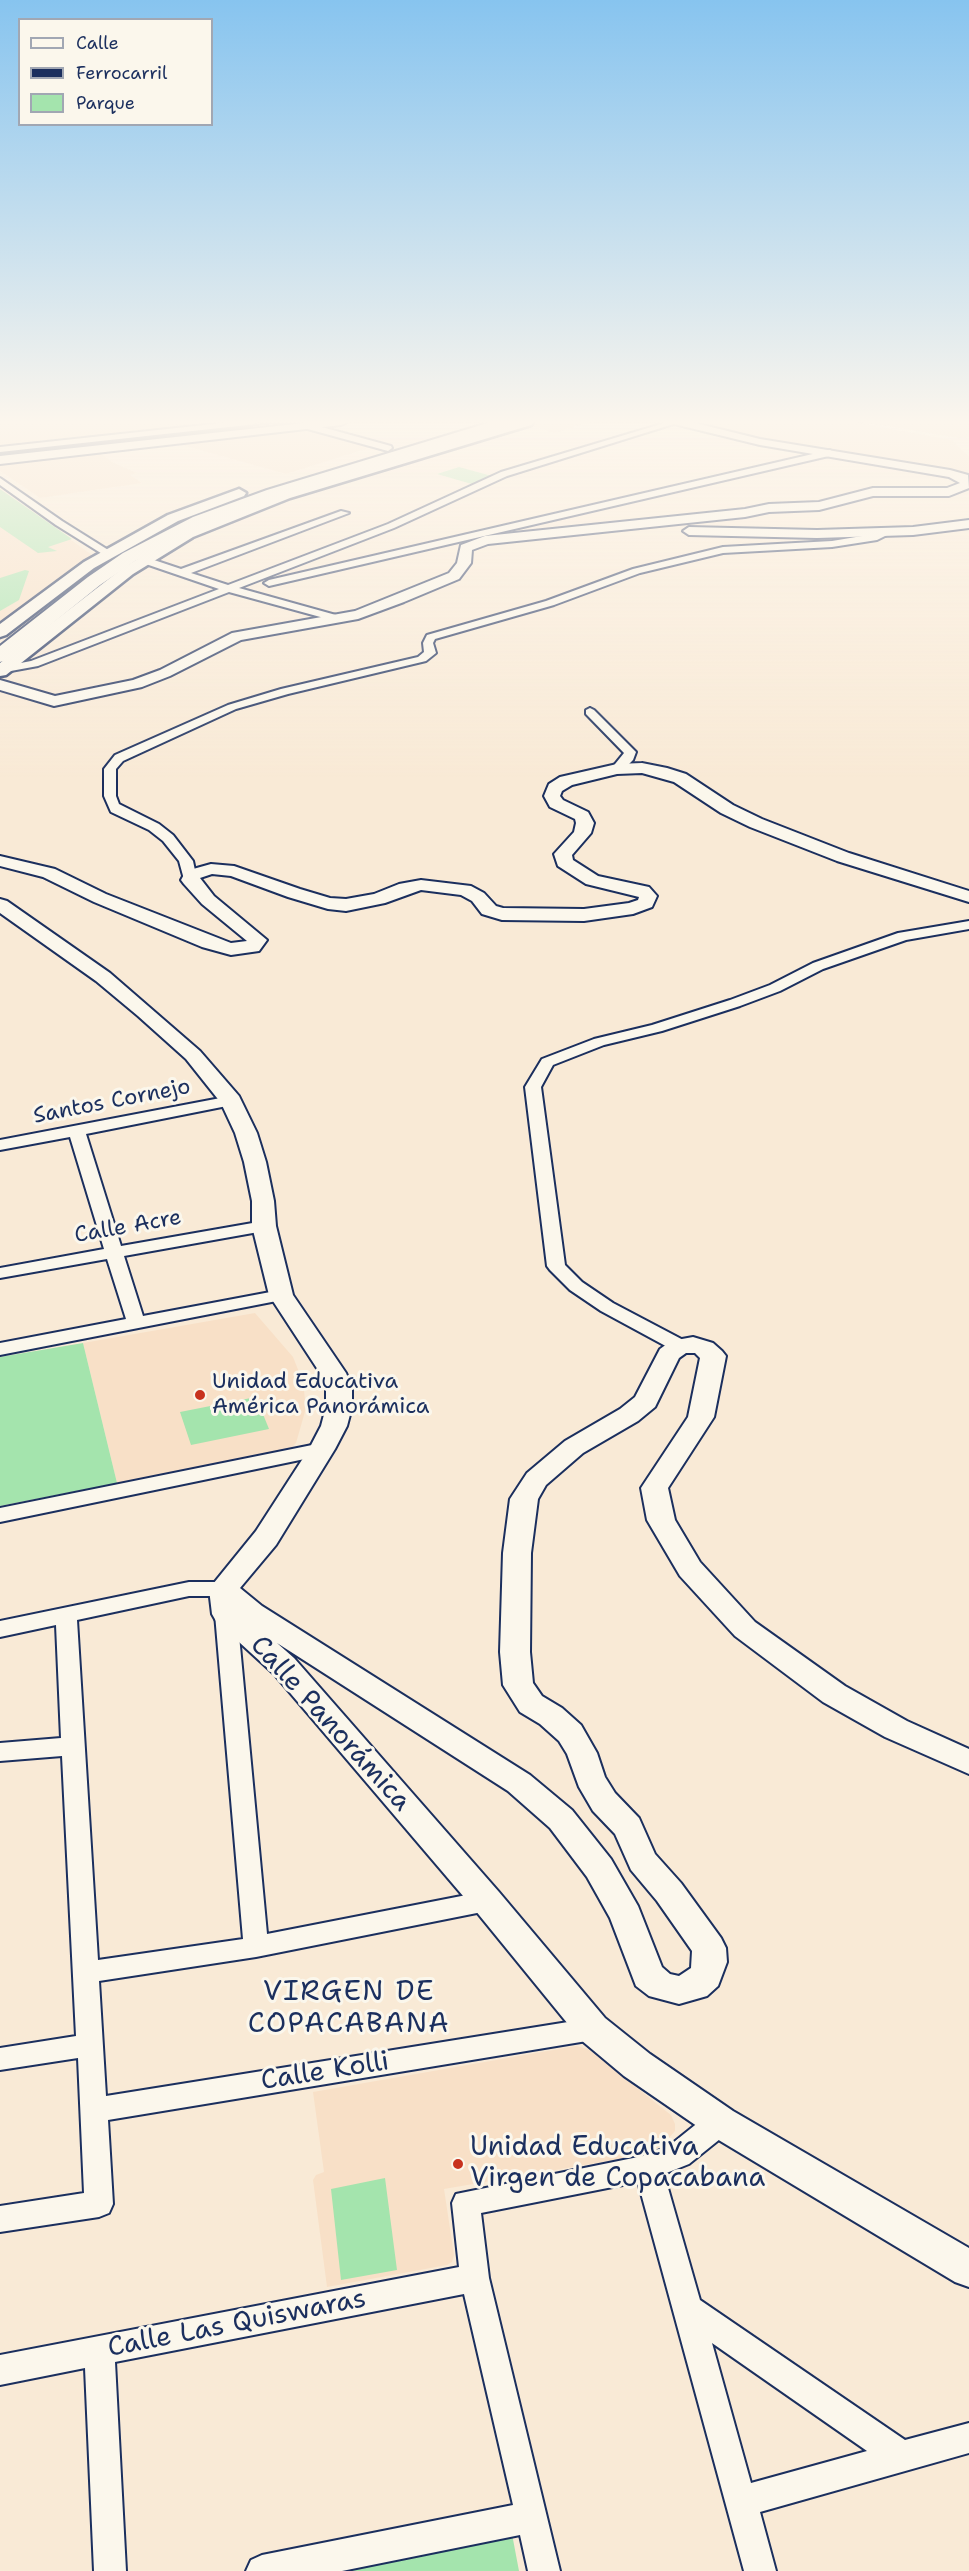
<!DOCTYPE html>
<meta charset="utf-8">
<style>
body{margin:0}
#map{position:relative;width:969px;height:2571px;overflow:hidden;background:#f9ead6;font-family:"Shantell Sans",sans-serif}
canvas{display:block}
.legend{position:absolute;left:18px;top:18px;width:195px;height:108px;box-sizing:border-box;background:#fbf7ec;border:2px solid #a1a7b3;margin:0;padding:8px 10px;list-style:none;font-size:18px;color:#1b2f5e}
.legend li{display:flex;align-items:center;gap:12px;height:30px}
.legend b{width:30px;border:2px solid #a1a7b3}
</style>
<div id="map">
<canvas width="969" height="2571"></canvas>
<ul class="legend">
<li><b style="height:8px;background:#fbf7ec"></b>Calle</li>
<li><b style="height:8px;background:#1b2f5e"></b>Ferrocarril</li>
<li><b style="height:16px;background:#a4e4ad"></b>Parque</li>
</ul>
</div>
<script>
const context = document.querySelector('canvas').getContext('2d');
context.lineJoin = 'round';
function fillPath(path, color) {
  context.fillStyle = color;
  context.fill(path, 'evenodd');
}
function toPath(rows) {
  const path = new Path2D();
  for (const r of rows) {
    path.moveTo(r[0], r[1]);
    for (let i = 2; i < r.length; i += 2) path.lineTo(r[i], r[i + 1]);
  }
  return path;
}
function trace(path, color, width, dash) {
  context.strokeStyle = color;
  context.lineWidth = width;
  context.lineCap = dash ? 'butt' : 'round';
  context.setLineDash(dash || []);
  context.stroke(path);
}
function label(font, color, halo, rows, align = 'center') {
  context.font = font + ' "Shantell Sans",sans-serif';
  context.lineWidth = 6;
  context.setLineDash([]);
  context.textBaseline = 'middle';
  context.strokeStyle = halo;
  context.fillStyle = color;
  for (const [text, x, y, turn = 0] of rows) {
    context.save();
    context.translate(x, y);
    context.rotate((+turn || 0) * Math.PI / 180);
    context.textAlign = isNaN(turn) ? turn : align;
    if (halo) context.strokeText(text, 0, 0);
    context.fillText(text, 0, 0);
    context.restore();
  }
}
const built = toPath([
 [0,422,218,422,0,445],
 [534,422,590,422,554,433,527,424],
 [690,422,853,422,952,440,969,457,969,475,885,459,766,441],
 [863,422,969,422,969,437,958,438],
 [303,428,372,447,286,474,171,442],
 [97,451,112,462,137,473,130,475,142,483,40,498,0,471,0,462],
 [0,489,92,555,0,623],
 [255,1313,293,1357,303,1382,306,1408,296,1443,291,1448,117,1483,83,1343],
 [576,2046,588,2049,671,2115,675,2124,675,2131,667,2140,653,2152,643,2155,444,2189,454,2255,452,2262,447,2265,327,2287,313,2180,316,2175,324,2172,313,2092]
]);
const green = toPath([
 [459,467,492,476,475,485,437,474],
 [0,489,72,539,48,547,57,551,38,553,0,527],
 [25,570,29,571,19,600,0,611,0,578],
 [83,1343,117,1483,0,1506,0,1357],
 [256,1397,269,1429,191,1445,180,1412],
 [385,2178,397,2270,341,2280,331,2189],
 [512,2534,519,2571,338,2571]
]);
const street = toPath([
 [232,422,256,422,252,425,0,453,0,447,232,422],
 [668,422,680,422,507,476,394,528,239,588,343,617,343,621,335,621,229,592,38,666,0,673,0,667,31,661,219,589,140,562,140,558,148,558,181,569,341,511,349,513,191,573,228,585,388,524,501,472,668,422],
 [307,423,391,446,392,448,388,451,304,428,303,426,307,423],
 [830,450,834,453,833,455,269,586,264,583,269,580,830,450],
 [0,478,62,521,113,553,104,555,56,525,0,485,0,478],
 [886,529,891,532,889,534,877,540,832,547,723,553,640,573,554,605,435,639,433,643,436,653,426,661,288,694,236,709,123,761,116,769,116,796,119,804,159,824,173,835,193,861,197,880,195,883,185,883,179,861,163,841,149,830,111,812,104,796,104,769,115,755,228,705,281,689,418,657,424,652,423,643,427,635,546,601,633,569,723,547,832,541,874,534,886,529],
 [590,708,594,710,636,752,633,760,621,772,613,772,611,769,624,753,586,714,586,710,590,708],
 [969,921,969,929,906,940,823,969,780,991,740,1006,662,1031,604,1045,553,1065,541,1087,565,1265,582,1282,613,1303,687,1342,689,1346,687,1350,680,1352,673,1350,601,1311,570,1290,550,1270,547,1266,525,1087,542,1059,594,1039,652,1025,730,1000,770,985,813,963,898,933,969,921],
 [231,1096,239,1101,237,1104,86,1134,121,1246,264,1221,270,1222,273,1226,270,1230,264,1231,124,1256,143,1316,281,1290,287,1291,290,1295,287,1299,0,1355,0,1343,126,1319,107,1259,0,1278,0,1268,104,1249,70,1137,0,1150,0,1140,231,1096],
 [322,1443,329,1444,332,1449,329,1454,0,1522,0,1508,322,1443],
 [189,1582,223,1582,231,1584,234,1589,231,1594,223,1596,189,1596,77,1620,98,1960,243,1939,215,1614,218,1609,226,1606,234,1609,237,1614,267,1934,487,1891,496,1894,499,1901,496,1908,487,1911,256,1957,99,1981,106,2096,593,2018,602,2021,606,2029,602,2037,593,2040,108,2120,113,2204,109,2213,99,2217,0,2232,0,2206,84,2193,78,2058,0,2070,0,2048,76,2036,62,1756,0,1761,0,1743,61,1738,56,1625,0,1637,0,1621,189,1582],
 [720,2110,730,2113,734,2122,730,2131,689,2164,664,2174,700,2300,905,2440,969,2423,969,2453,760,2512,776,2571,744,2571,638,2182,481,2213,489,2278,560,2571,528,2571,520,2535,342,2571,246,2571,251,2560,262,2555,513,2505,464,2294,115,2362,126,2571,94,2571,85,2368,0,2385,0,2355,459,2267,452,2203,456,2194,648,2155,669,2146,710,2113,720,2110],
 [712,2343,867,2451,751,2483,712,2343]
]);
const secondary = toPath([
 [314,422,347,422,341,425,0,464,0,456,314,422],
 [673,422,691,422,760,439,950,470,968,475,969,488,949,496,873,496,819,510,769,512,745,517,488,544,472,550,471,563,459,579,404,602,358,619,241,640,170,676,142,687,54,706,0,690,0,680,55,696,133,680,160,670,232,633,355,611,449,573,457,563,461,545,485,536,745,509,769,504,819,502,873,488,947,488,960,483,949,477,760,445,674,424,673,422],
 [969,520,969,528,913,535,817,538,689,535,683,531,689,527,817,530,913,527,969,520],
 [642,763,667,768,686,774,733,805,762,819,849,853,969,891,969,902,837,861,750,827,721,813,674,782,642,773,617,774,572,785,562,791,560,796,563,800,588,812,594,823,591,833,572,855,573,860,598,876,649,887,657,896,652,907,633,914,584,921,502,920,482,914,472,901,461,895,421,890,385,903,346,911,328,909,288,897,231,876,212,874,200,878,214,896,267,940,259,951,231,955,202,947,94,902,43,877,0,866,0,856,55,869,106,894,231,943,247,941,202,904,184,884,181,880,186,871,211,864,234,866,300,889,330,898,346,899,374,894,399,884,421,880,471,886,484,893,496,906,503,908,584,909,629,903,638,900,639,897,586,884,558,866,554,854,574,832,576,823,575,819,550,807,544,796,549,784,560,777,617,764,642,763],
 [0,899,7,901,110,973,200,1051,239,1096,257,1133,266,1162,274,1201,276,1226,293,1295,346,1373,352,1388,352,1407,347,1426,335,1449,276,1545,240,1588,262,1606,530,1775,572,1810,611,1859,638,1906,662,1967,670,1974,679,1976,691,1968,692,1951,657,1901,631,1870,615,1834,593,1811,579,1787,567,1754,559,1741,540,1724,520,1712,503,1685,500,1652,503,1553,510,1499,527,1473,565,1441,620,1409,635,1397,660,1349,671,1341,693,1337,713,1343,722,1351,726,1356,714,1417,668,1488,675,1520,700,1562,755,1622,845,1686,907,1721,969,1749,969,1774,885,1737,823,1702,735,1636,680,1576,647,1520,641,1488,688,1417,700,1358,695,1353,686,1353,679,1358,655,1407,638,1421,583,1453,546,1485,538,1499,531,1553,530,1652,533,1683,542,1696,562,1708,581,1725,597,1753,605,1777,615,1793,639,1818,655,1854,681,1883,721,1938,726,1948,727,1962,718,1986,707,1996,679,2004,649,1996,636,1986,610,1918,587,1877,550,1828,508,1791,277,1643,294,1658,499,1892,605,2018,650,2054,733,2111,969,2248,969,2287,955,2282,707,2133,624,2076,581,2040,475,1910,274,1674,216,1621,212,1614,209,1589,256,1531,309,1449,321,1426,326,1407,326,1388,320,1373,269,1295,252,1226,252,1201,244,1162,235,1133,221,1103,186,1059,138,1016,96,981,0,913,0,899]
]);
const primary = toPath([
 [515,422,533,422,531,425,290,498,193,537,133,574,6,675,0,676,0,663,123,568,183,531,280,492,515,422],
 [239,489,246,493,244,496,178,521,94,568,6,635,0,637,0,624,84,562,168,515,239,489]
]);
const highway = toPath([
 [491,422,512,422,510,425,279,496,205,525,135,561,100,585,7,660,0,662,0,646,88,577,123,553,193,517,267,490,491,422]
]);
const rail = toPath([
 [0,453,284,422]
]);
const markers = [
 [200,1395,6,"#c8321e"],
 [458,2164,6,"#c8321e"]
];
const streetNames = [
 ["Santos Cornejo",112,1102,-11],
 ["Calle Acre",128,1227,-10]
];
const poiNames = [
 ["Unidad Educativa",212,1382],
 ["América Panorámica",212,1407]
];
const nearStreetnames = [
 ["Calle Panorámica",330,1724,48],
 ["Calle Kolli",325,2072,-9],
 ["Calle Las Quiswaras",237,2324,-11]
];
const nearPoinames = [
 ["Unidad Educativa",470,2148],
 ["Virgen de Copacabana",470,2179]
];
const nearNeighbourhoodnames = [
 ["VIRGEN DE",349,1993],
 ["COPACABANA",349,2025]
];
fillPath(built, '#f8e0c7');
fillPath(green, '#a4e4ad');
trace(street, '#1b2f5e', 4);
trace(secondary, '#1b2f5e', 4);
trace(primary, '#1b2f5e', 5);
trace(highway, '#1b2f5e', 4);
fillPath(street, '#fbf7ec');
fillPath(secondary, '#fbf7ec');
fillPath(primary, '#fbf7ec');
fillPath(highway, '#fbf7ec');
trace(rail, '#1b2f5e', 2);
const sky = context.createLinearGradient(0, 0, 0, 782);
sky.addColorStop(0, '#87c4ef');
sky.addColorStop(0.54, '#fcf6ed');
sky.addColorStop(1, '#fcf6ed00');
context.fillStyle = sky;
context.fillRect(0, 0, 969, 782);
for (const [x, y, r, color] of markers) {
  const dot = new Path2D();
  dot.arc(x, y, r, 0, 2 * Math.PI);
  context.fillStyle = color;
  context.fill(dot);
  trace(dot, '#fbf7ec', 2);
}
label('22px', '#1b2f5e', '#fbf7ec', streetNames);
label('22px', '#1b2f5e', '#fbf7ec', poiNames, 'left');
label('27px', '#1b2f5e', '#fbf7ec', nearStreetnames);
label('27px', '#1b2f5e', '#fbf7ec', nearPoinames, 'left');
context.letterSpacing = '1.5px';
label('28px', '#1b2f5e', '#fbf7ec', nearNeighbourhoodnames);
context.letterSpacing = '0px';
</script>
